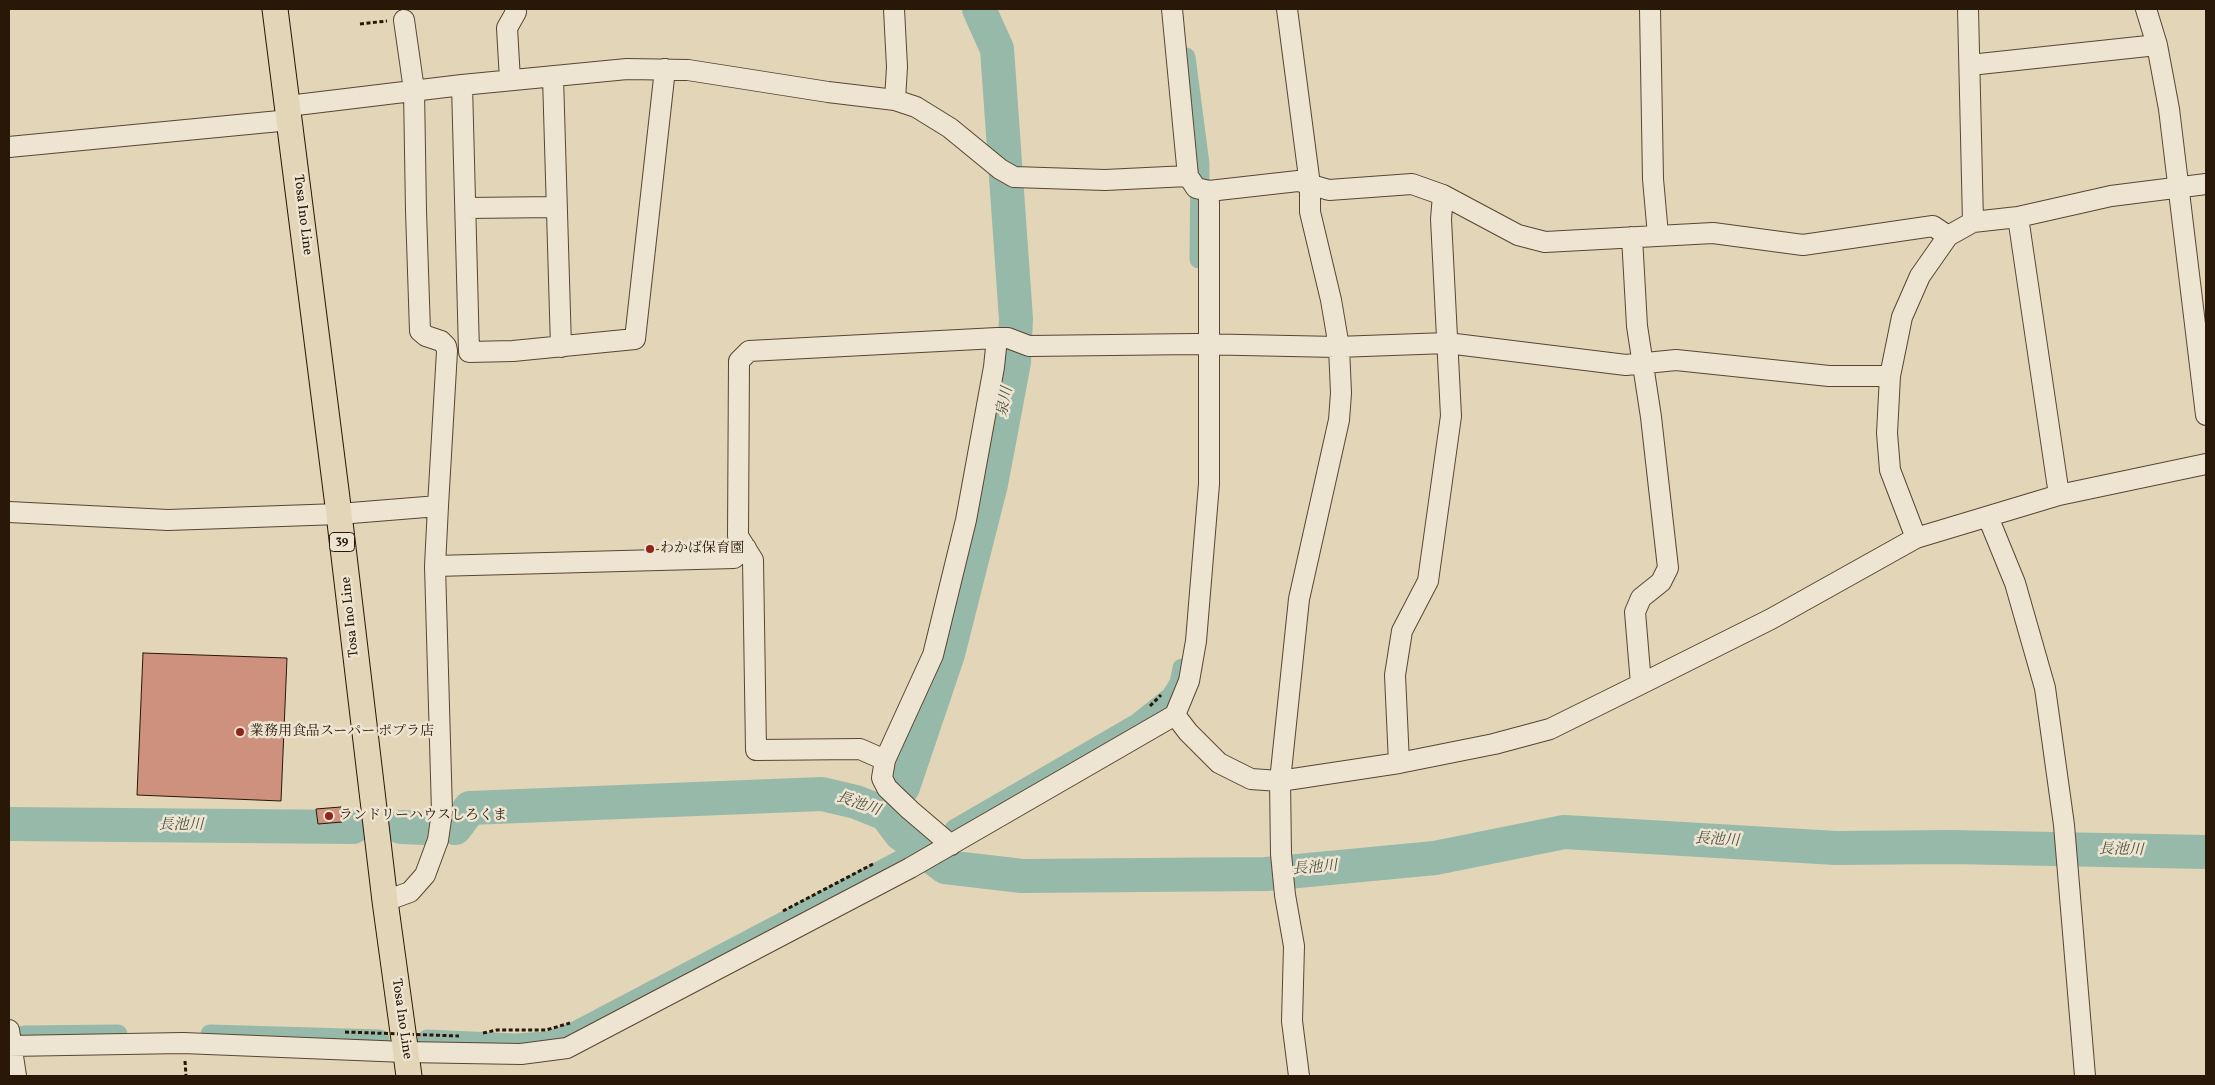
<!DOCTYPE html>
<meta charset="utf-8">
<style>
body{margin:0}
#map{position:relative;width:2215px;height:1085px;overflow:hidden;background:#e3d5b8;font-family:Vollkorn,serif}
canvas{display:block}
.frame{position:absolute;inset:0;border:10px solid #291707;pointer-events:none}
</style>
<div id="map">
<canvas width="2215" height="1085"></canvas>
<div class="frame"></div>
</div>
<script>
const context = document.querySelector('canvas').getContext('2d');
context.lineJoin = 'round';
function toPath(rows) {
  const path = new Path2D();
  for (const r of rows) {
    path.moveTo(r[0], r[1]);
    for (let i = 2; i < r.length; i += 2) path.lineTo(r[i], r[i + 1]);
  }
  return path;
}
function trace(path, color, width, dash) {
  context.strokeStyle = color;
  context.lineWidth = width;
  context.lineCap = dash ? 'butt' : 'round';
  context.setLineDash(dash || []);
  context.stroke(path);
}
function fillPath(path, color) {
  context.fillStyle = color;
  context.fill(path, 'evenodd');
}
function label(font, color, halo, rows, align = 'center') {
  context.font = font + ' Vollkorn,"Noto Serif JP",serif';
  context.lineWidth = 5;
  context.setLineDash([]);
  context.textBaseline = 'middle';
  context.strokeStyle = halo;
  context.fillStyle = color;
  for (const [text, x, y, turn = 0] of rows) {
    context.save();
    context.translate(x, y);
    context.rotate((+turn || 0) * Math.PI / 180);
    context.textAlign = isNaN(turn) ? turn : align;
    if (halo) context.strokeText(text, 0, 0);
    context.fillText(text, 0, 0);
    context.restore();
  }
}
const canal = toPath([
 [1186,57,1200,164,1199,259],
 [954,829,1137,723,1171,696,1179,683,1182,668],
 [210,1034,380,1039],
 [24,1035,118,1034],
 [427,1039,515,1043,546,1041,573,1032,928,845]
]);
const river = toPath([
 [903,787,948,654,991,484,1014,362,1016,319,997,49,979,9],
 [9,824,353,827],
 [401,827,425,828],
 [455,828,470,808,822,794,856,802,886,814,901,834,945,867,1022,876,1266,874,1435,858,1564,832,1836,848,1951,847,2206,852]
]);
const building = toPath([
 [143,653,287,658,281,801,137,795,143,653],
 [341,807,342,822,318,824,316,809,341,807]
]);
const path = toPath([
 [360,24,387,21],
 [1150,706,1161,695],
 [783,911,873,864],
 [483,1033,497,1030,546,1030,570,1023],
 [185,1061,186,1076]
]);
const minor = toPath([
 [894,9,897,67,895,100],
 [1172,9,1188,176],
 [1287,9,1310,185,1310,212,1331,300,1339,347,1341,393,1339,420,1299,599,1280,781,1281,854,1285,895,1294,946,1292,1021,1299,1076],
 [1650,9,1653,179,1658,235],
 [1968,9,1973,222],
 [2146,9,2157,45,2169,109,2206,415],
 [404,20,414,90,416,211,420,331,426,336,441,341,446,346,447,351,438,506],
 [1970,65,2157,45],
 [553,77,561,347],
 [510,80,507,28,516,12,515,9],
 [462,85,469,352,513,351,635,339,665,69],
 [288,106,462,85,627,69,688,70,828,92,895,100,916,107,950,128,1000,169,1014,177,1105,180,1188,176,1196,188,1209,191,1298,181,1329,190,1412,184,1443,195,1441,219,1451,416,1428,581,1402,631,1395,675,1399,763],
 [9,147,290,120],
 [1443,195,1518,235,1545,242,1713,233,1803,245,1933,226,1948,236],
 [466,208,556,207],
 [2018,217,2059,495],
 [1632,237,1637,326,1651,417,1668,568,1661,582,1641,598,1635,612,1641,684],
 [9,512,168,520,339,514,438,506,435,566],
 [1988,517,2015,583,2045,688,2064,825,2085,1076],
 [1916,538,1890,470,1887,433,1890,376,1902,317,1920,276,1948,236,1973,222,2018,217,2111,196,2206,184],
 [1175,715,1188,732,1219,763,1251,779,1280,781,1399,763,1494,744,1550,729,1641,684,1771,619,1916,538,2059,495,2206,464],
 [885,760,860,749,756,750,753,560,738,536,739,361,749,351,997,338,1008,338,1029,346,1195,344,1337,347,1447,343,1626,365,1676,360,1829,376,1890,376],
 [951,845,910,810,887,788,882,778,885,760,933,655,966,520,994,367,997,338],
 [385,901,410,892,425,875,438,840,442,812,435,566,734,558,746,548],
 [9,1030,16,1076],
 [9,1046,183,1043,405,1052,521,1054,567,1048,910,868,1175,715,1189,681,1196,641,1209,484,1209,191]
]);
const major = toPath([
 [275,9,339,514,385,901,409,1076]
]);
const pathBridge = toPath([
 [345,1032,459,1036]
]);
const markers = [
 [650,549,5,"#8f2418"],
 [240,732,5,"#8f2418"],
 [329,816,5,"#8f2418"]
];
const shields = [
 [342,542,25]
];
const shieldNames = [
 ["39",342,542]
];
const streetNames = [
 ["Tosa Ino Line",302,215,83],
 ["Tosa Ino Line",351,617,-96],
 ["Tosa Ino Line",401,1019,82]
];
const poiNames = [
 ["わかば保育園",660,549],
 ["業務用食品スーパー ポプラ店",250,732],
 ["ランドリーハウスしろくま",339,816]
];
const waterNames = [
 ["泉川",1006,402,-79],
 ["長池川",858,805,19],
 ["長池川",181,826],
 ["長池川",1717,841,3],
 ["長池川",2121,851,1],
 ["長池川",1315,869,-5]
];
trace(canal, '#96b9aa', 19);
trace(river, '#96b9aa', 34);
fillPath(building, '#ce917d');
trace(building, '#291707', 1);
trace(minor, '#584633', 22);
trace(major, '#291707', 27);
trace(path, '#291707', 3, [4, 2.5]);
trace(minor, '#ede4d1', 20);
trace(major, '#e3d5b8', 25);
trace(pathBridge, '#291707', 3, [4, 2.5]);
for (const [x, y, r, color] of markers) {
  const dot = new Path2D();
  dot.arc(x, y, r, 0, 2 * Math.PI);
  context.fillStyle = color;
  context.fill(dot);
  trace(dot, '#ede4d1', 2);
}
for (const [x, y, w] of shields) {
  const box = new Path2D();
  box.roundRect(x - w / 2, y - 9.5, w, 19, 4);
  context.fillStyle = '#ede4d1';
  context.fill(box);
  trace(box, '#291707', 1);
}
label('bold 12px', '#291707', null, shieldNames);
label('14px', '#291707', '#ede4d1', streetNames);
label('14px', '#291707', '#ede4d1', poiNames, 'left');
label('italic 15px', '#4f5040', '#ede4d1', waterNames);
</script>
